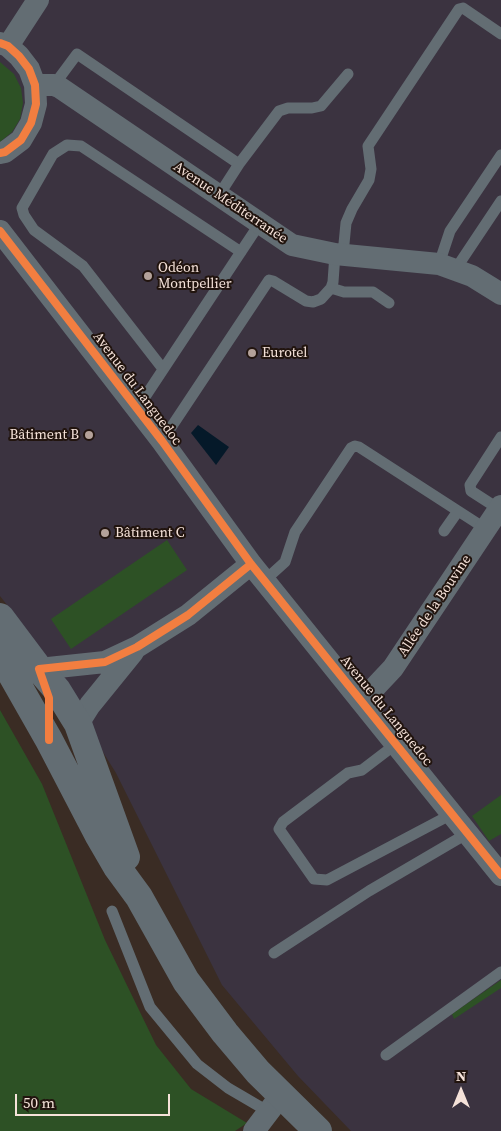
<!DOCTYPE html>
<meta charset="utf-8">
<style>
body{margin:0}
#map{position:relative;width:501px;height:1131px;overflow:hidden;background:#3a2c24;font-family:"Source Serif 4",serif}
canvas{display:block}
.north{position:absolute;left:436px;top:1066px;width:50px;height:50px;-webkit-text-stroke:4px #21140e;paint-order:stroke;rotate:0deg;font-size:14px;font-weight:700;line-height:20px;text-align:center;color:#f5e2d9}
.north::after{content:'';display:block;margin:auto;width:18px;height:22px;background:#f5e2d9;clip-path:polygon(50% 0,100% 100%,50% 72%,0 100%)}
.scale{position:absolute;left:15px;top:1094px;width:155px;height:22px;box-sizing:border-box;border:2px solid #f5e2d9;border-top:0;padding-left:6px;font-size:15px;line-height:18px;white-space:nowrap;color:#f5e2d9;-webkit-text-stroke:4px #21140e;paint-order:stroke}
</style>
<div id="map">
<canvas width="501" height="1131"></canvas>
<div class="north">N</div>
<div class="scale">50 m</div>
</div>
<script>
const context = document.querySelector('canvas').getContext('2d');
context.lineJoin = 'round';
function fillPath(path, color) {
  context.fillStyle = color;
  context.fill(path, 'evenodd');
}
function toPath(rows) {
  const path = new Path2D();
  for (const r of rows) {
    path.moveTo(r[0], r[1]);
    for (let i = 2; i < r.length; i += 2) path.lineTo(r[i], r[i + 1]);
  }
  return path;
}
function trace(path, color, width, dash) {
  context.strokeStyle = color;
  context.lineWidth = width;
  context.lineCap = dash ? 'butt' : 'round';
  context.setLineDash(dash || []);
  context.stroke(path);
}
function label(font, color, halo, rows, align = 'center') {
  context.font = font + ' "Source Serif 4",serif';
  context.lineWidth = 4;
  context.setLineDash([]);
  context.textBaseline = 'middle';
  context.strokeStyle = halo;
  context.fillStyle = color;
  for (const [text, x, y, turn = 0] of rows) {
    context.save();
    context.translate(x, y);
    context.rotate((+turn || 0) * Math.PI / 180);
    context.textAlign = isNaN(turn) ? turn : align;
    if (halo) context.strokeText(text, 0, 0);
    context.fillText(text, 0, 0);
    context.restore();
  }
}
const commercial = toPath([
 [0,0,501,0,501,1131,351,1131,298,1076,222,985,116,773,26,629,0,596]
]);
const green = toPath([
 [0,62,14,74,21,88,23,103,20,119,12,132,0,142],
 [167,540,187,570,71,649,51,619],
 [0,710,42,784,105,940,156,1045,191,1089,247,1123,235,1131,0,1131],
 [501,795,501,834,489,841,472,816],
 [501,980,501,988,454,1019,452,1014]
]);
const water = toPath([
 [198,425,229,447,216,465,191,433]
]);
const service = toPath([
 [54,85,77,54,239,164,219,195],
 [239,164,279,111,288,108,312,108,321,106,348,74],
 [343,254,346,223,352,209,369,180,371,169,368,146,459,9,463,8,501,34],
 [439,264,450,231,501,155],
 [455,270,501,201],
 [331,288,344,292,373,292,389,303],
 [163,369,83,266,34,230,24,215,22,208,53,154,67,145,81,146,241,252],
 [137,409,260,223],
 [162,441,269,280,273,281,306,301,313,302,321,299,331,288,333,282,335,254],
 [499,509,471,491,470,485,501,437],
 [444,531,458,511],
 [264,581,285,562,295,532,351,448,355,446,359,447,486,529],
 [396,744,362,770,348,773,283,822,279,829,314,879,327,880,452,814],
 [112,911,150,1007,197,1064,228,1088,269,1112],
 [274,953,369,891,468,833],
 [386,1055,501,972]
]);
const minor = toPath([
 [0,43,8,46,19,56,29,69,35,85,36,104,31,123,21,140,5,152,0,153],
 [8,46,38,0],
 [35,85,54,85,59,87,292,245,335,254,439,264,472,276,501,294],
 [0,231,162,441,251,564,501,875],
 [39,669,105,662,137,647,188,615,251,564],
 [362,701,393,668,501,506],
 [78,724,90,705,133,652],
 [254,1131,282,1094]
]);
const tertiary = toPath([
 [0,617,39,669,57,690,78,724,126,857],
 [0,654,49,740,99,836,117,867,139,897,186,981,225,1033,258,1072,318,1131]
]);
const cycleway = toPath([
 [0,43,8,46,19,56,29,69,35,85,36,104,31,123,21,140,5,152,0,153],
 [0,231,162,441,251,564,501,875],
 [49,740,49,698,39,669,105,662,137,647,188,615,251,564]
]);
const markers = [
 [148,276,5,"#b4a29a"],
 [252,353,5,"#b4a29a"],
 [89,435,5,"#b4a29a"],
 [105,533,5,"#b4a29a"]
];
const streetNames = [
 ["Avenue Méditerranée",230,203,34],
 ["Avenue du Languedoc",137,389,53],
 ["Allée de la Bouvine",435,606,-56],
 ["Avenue du Languedoc",386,711,51]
];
const poiNames = [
 ["Odéon",158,268],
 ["Montpellier",158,284],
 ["Eurotel",262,353],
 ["Bâtiment B",79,435,"right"],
 ["Bâtiment C",115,533]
];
fillPath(commercial, '#3b3340');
fillPath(green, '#2d5125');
fillPath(water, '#051929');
trace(service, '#636d73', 11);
trace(minor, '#636d73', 22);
trace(tertiary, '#636d73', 28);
trace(cycleway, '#f27e40', 8);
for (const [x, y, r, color] of markers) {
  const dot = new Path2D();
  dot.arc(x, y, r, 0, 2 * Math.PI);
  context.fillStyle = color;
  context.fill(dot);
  trace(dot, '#21140e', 2);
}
label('14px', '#f5e2d9', '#21140e', streetNames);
label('14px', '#f5e2d9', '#21140e', poiNames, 'left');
</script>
